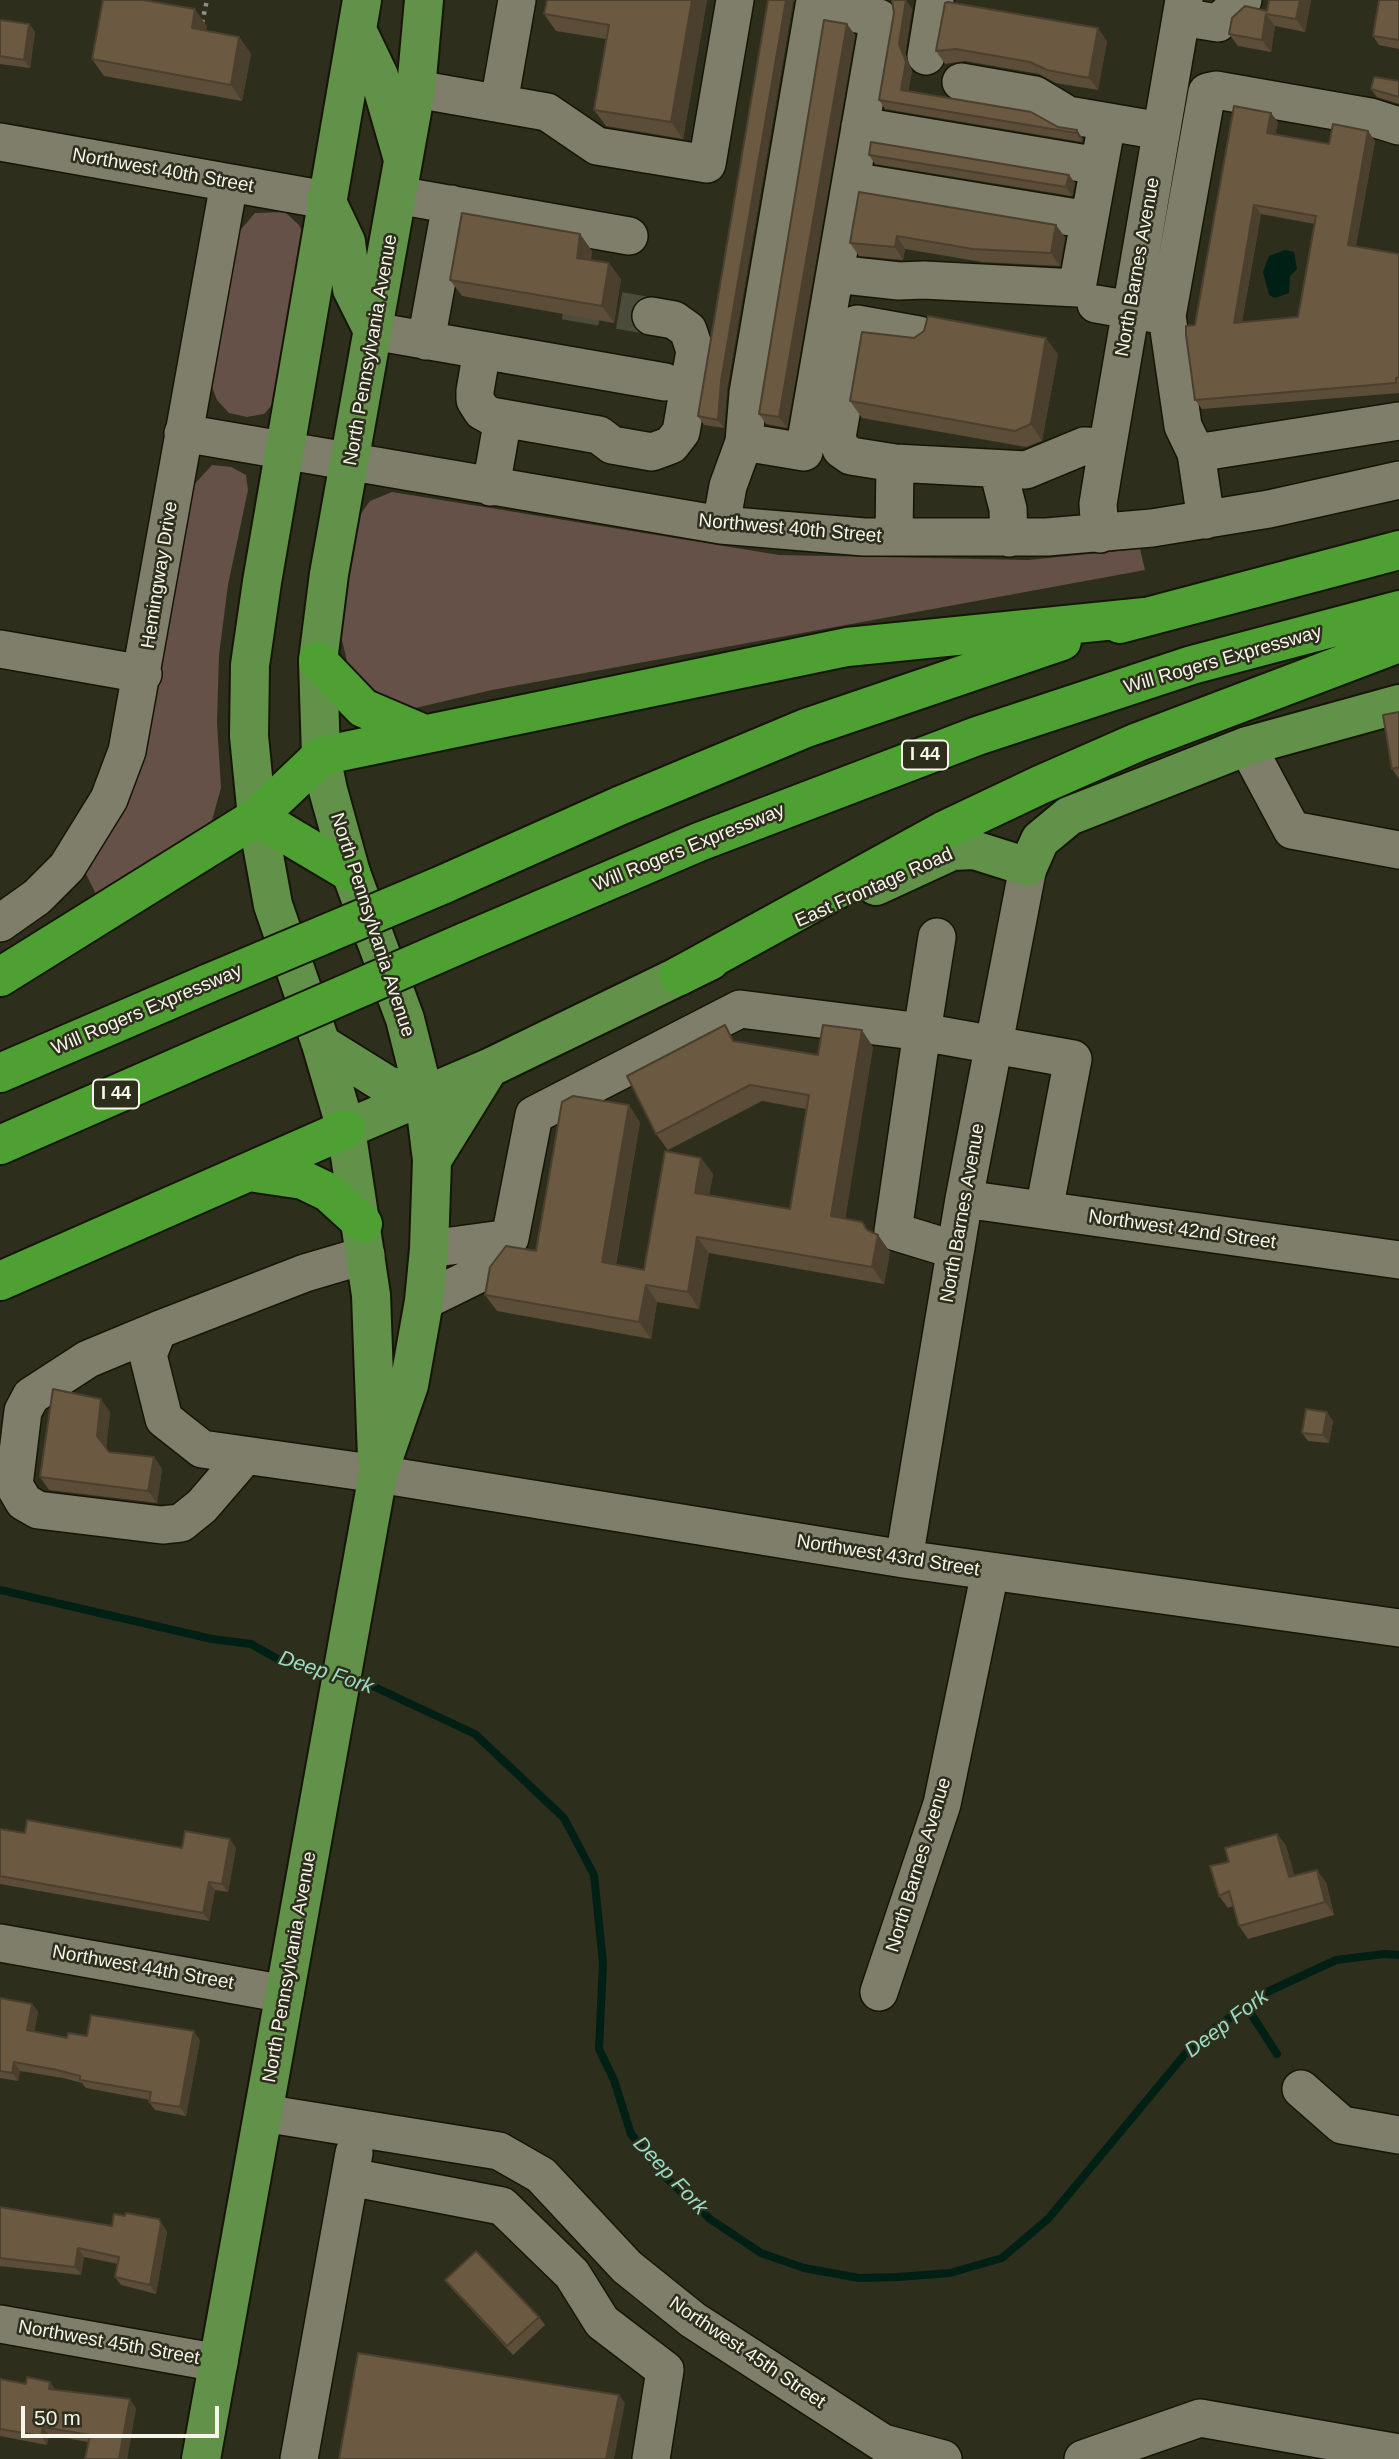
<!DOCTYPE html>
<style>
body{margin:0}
#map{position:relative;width:1399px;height:2459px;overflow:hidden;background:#2e2e1d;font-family:Helvetica,sans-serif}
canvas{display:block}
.scale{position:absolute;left:21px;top:2406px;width:198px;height:32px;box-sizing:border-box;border:4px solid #f5f5ea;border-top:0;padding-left:9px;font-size:21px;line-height:24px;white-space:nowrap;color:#f5f5ea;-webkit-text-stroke:5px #2e2e1d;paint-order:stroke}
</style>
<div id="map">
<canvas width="1399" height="2459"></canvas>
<div class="scale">50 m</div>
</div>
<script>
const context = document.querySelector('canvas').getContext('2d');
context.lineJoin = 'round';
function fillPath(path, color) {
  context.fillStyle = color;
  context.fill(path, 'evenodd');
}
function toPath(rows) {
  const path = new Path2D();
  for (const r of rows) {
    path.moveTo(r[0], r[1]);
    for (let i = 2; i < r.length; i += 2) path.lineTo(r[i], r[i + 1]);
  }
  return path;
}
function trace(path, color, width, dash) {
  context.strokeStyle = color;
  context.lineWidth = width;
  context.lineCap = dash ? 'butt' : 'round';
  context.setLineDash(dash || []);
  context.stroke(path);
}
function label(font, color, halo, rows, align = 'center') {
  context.font = font + ' Helvetica,sans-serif';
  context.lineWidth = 5;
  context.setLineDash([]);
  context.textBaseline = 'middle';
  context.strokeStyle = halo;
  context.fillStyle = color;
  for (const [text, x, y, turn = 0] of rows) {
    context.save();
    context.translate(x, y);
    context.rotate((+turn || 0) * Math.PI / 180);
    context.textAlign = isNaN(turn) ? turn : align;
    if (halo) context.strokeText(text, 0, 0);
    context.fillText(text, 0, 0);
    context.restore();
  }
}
const green = toPath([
 [285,212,299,225,308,242,279,397,264,414,247,417,229,413,217,400,210,382,236,235,255,213],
 [212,465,231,467,246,475,248,490,228,585,219,655,217,723,221,788,212,820,192,845,98,898,83,868,191,488],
 [392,492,779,555,1028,560,1140,549,1145,570,492,690,411,709,374,697,348,666,340,631,357,519,370,501]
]);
const water = toPath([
 [1285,250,1294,252,1297,269,1290,276,1289,293,1275,298,1269,295,1263,272,1269,256]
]);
const stream = toPath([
 [0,1590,212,1639,251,1644,285,1663,332,1675],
 [351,1680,366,1683,475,1734,564,1818,594,1875,603,1963,599,2049,614,2080,631,2134,660,2172,710,2219,761,2253,804,2268,859,2278,898,2277,950,2273,1002,2258,1048,2219,1186,2053,1214,2029,1265,1993,1336,1960,1384,1954,1399,1955],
 [1246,2006,1277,2054]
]);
const minorTunnel = toPath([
 [565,301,651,316]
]);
const path = toPath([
 [202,23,207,0]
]);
const minor = toPath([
 [1181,17,1218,23,1243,0],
 [926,56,935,0],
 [961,82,1035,95,1068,115,1161,131],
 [416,89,547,112,597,146,707,164,735,0],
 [499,103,517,0],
 [860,126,1099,166],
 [0,142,326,200],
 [851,181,1089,220],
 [397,195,629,236],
 [835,274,899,281,924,280,1077,288,1104,139],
 [1096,304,1167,316,1183,426,1196,453,1206,520],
 [1167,316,1207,92,1216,90,1370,117,1399,126],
 [373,331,665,382],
 [919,335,857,324,837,437,841,449,851,456,895,463,1026,470,1084,446,1107,447],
 [426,341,451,204],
 [482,350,475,391,475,400,482,411,491,416,599,435,612,445,652,452,671,445,681,432,695,351,688,330,674,320,651,316],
 [183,433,721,525,864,537,1047,537,1152,528,1269,509,1399,480],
 [1196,453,1399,421],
 [998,470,1008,509,1009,538],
 [491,487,503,418],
 [721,525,728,486,744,442,748,393,814,6,879,18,804,452,744,442],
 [1100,534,1098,504,1103,473,1184,0],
 [894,537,895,463],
 [0,649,143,674],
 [1247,746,1292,830,1399,850],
 [0,923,37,897,67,867,109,799,127,751,229,183],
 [937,937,922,1032,1073,1059,1044,1210],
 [964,1199,1399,1260],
 [429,1249,510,1238],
 [366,1255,305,1273,158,1330,148,1355,164,1419,202,1449,378,1474,904,1559,1399,1628],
 [424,1301,485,1271,510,1238,534,1115,740,1009,922,1032,893,1231,955,1250],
 [158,1330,88,1359,31,1396,23,1411,14,1485,24,1502,38,1510,162,1525,181,1523,202,1506,245,1456],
 [904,1559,964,1199,1028,867],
 [0,1943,285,1994],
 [879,1992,942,1804,990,1572],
 [1301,2089,1342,2125,1399,2135],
 [263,2113,499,2151,541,2175,627,2267,693,2320,883,2443,943,2459],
 [350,2177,502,2206,572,2274,602,2322,665,2370,651,2459],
 [0,2324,219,2363],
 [299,2459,354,2153],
 [1083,2459,1200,2418,1399,2453]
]);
const major = toPath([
 [362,0,262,582,250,665,249,736,257,817,273,905,321,1044,346,1129,371,1295,377,1458],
 [357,30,379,76,402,156],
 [326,200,346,242,352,289,373,331],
 [876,886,952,851,974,850,1028,867,1040,840,1069,816,1247,746,1399,704],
 [321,1044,387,1085,424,1095],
 [346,1129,489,1068,710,961],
 [432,1160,489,1068],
 [201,2459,378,1474,409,1385,424,1301,429,1249,432,1160,424,1095,405,1019,351,873,328,790,321,756,318,661,329,574,416,89,424,0]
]);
const highway = toPath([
 [1120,624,1399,550],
 [318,661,363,708,424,734],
 [257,817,351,873],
 [442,885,619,806,806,728,1062,641],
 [465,942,699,842,977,736,1192,665,1399,610],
 [679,976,945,830,1040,785,1138,742,1399,643],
 [0,977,257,817,321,756,847,647,1145,617],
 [0,1073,209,983],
 [0,1145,233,1043],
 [249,1172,303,1180,328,1192,363,1224],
 [0,1281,346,1129]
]);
const highwayBridge = toPath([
 [209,983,442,885],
 [233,1043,465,942]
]);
const wall = toPath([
 [547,0,707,0,683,139,606,126,594,110,606,39,556,31,544,14],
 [906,0,912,9,905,53,912,71,908,91,1058,127,1077,130,1083,139,1082,142,885,109,879,100],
 [1269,0,1311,0,1305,32,1275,26,1271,52,1238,46,1229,34,1267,11],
 [1399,0,1399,49,1379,45,1373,36],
 [793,2,727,389,724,428,704,425,698,416],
 [945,3,1107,41,1098,90,1056,83,1039,74,965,61,945,64,936,51],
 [0,20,29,24,35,32,30,68,0,64],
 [847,24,855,35,787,428,766,424,759,414],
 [207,26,206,31,239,37,251,54,242,101,104,76,92,59],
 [1399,81,1399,104,1377,97,1371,89],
 [1278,122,1275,134,1329,144,1368,131,1375,141,1356,246,1399,254,1399,393,1202,409,1195,400,1195,325],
 [1261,214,1315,224,1298,317,1242,322],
 [869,155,1069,175,1075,183,1072,196,875,164],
 [859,192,1065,237,1060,266,982,262,905,249,903,260,859,256,850,243],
 [580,234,592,251,591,260,621,279,614,323,462,296,450,280],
 [914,338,1058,354,1042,441,1026,447,862,418,850,401],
 [1399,712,1399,779,1392,769],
 [737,1042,818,1055,873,1047,845,1219,878,1235,890,1252,884,1284,709,1253,699,1309,657,1302,651,1339,497,1311,485,1295,536,1251,640,1122,616,1265,644,1270,701,1158,713,1174,709,1195,790,1209,806,1109,762,1101,668,1150,656,1134],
 [110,1412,106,1449,109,1452,154,1457,162,1469,157,1503,49,1490,40,1477],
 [1333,1421,1329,1443,1308,1441,1302,1433],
 [0,1829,25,1833,182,1848,236,1848,228,1892,215,1890,209,1921,0,1884],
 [1277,1834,1286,1846,1294,1875,1326,1882,1334,1915,1248,1939,1239,1926,1233,1906,1228,1908,1219,1896,1229,1862],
 [0,1998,32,2004,38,2012,34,2032,67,2038,87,2036,200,2040,186,2116,155,2110,149,2102,150,2100,86,2088,82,2083,63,2078,20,2071,18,2081,0,2078],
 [0,2208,112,2226,125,2216,159,2219,167,2232,156,2294,121,2285,115,2277,118,2264,84,2257,81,2275,0,2266],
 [445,2280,539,2317,545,2325,513,2355,451,2288],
 [0,2381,26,2384,50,2382,55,2390,136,2408,127,2459,85,2459,88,2442,49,2435,47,2445,0,2436]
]);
const shadedWall = toPath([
 [692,0,707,0,683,139,671,122],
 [786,0,795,0,793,2,727,389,724,428,718,420,721,381],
 [906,0,912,9,905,53,912,71,907,99,901,90,899,44],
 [1300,0,1311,0,1305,32,1296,19],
 [195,9,207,26,203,45,192,28],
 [1266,14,1275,26,1271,52,1262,40],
 [29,24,35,32,30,68,24,60],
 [847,24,855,35,787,428,779,417],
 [1098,28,1107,41,1098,90,1089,78],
 [239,37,251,54,242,101,231,85],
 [1271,113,1278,122,1274,142,1267,133],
 [1077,130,1083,139,1082,142,1076,133],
 [1368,131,1375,141,1354,255,1348,245],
 [1069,175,1075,183,1072,196,1066,187],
 [1254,205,1261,214,1240,332,1234,323],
 [1056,225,1065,237,1060,266,1051,253],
 [580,234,592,251,588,274,577,258],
 [897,236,905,249,903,260,895,247],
 [609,263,621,279,614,323,602,306],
 [1046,338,1058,354,1042,441,1031,424],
 [862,1030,873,1047,843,1233,831,1216],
 [629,1105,640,1122,613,1279,602,1262],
 [701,1158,713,1174,707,1209,695,1193],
 [878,1235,890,1252,884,1284,872,1267],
 [697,1237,709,1253,699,1309,688,1292],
 [646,1285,657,1302,651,1339,639,1322],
 [101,1399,110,1412,106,1449,97,1436],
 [1327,1412,1333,1421,1329,1443,1323,1435],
 [154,1457,162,1469,157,1503,148,1491],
 [1277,1834,1286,1846,1298,1889,1289,1877],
 [230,1839,236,1848,228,1892,222,1884],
 [1317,1870,1326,1882,1334,1915,1325,1902],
 [209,1882,215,1890,209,1921,203,1913],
 [32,2004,38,2012,33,2039,27,2030],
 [194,2031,200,2040,186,2116,180,2107],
 [14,2062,20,2071,18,2081,12,2073],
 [161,2223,167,2232,156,2294,150,2285],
 [78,2248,84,2257,81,2275,75,2267],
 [50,2382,56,2390,49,2389],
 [619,2395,625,2403,614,2459,606,2459],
 [130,2399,136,2408,127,2459,119,2459],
 [43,2427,49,2435,47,2445,41,2436]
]);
const building = toPath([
 [103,0,143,0,195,9,192,28,239,37,231,85,92,59,103,0],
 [547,0,692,0,671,122,594,110,609,25,544,14,547,0],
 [768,0,786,0,721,381,718,420,698,416,768,0],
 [892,0,906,0,899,44,906,62,901,90,1031,112,1058,127,1077,130,1076,133,879,100,894,13,892,0],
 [1269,0,1300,0,1296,19,1266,14,1262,40,1229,34,1232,18,1245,6,1267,11,1269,0],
 [1379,0,1399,0,1399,40,1373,36,1379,0],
 [948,2,1098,28,1089,78,1047,70,1030,62,956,49,936,51,945,3,948,2],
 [0,20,29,24,24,60,0,56,0,20],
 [824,20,847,24,779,417,759,414,824,20],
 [1374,77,1399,81,1399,97,1371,89,1374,77],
 [1234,106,1271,113,1267,133,1329,144,1333,124,1368,131,1348,245,1399,254,1399,377,1396,378,1396,383,1195,400,1186,335,1186,326,1195,325,1234,106],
 [1254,205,1316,216,1298,317,1234,323,1254,205],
 [871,142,1069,175,1066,187,869,155,871,142],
 [859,192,1056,225,1051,253,973,249,897,236,895,247,850,243,859,192],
 [462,213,580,234,577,258,609,263,602,306,450,280,462,213],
 [928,316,1046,338,1031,424,1015,431,850,401,862,332,914,338,924,331,928,316],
 [1399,712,1399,767,1392,769,1383,715,1399,712],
 [725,1025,733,1041,818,1055,823,1025,862,1030,831,1216,862,1222,867,1230,878,1235,872,1267,697,1237,688,1292,646,1285,639,1322,485,1295,490,1267,506,1246,536,1251,562,1102,573,1096,629,1105,602,1262,644,1270,665,1151,701,1158,695,1193,790,1209,809,1095,750,1085,656,1134,627,1076,725,1025],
 [53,1389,101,1399,97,1436,109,1452,154,1457,148,1491,40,1477,53,1389],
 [1306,1409,1327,1412,1323,1435,1302,1433,1306,1409],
 [27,1820,182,1848,185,1831,230,1839,222,1884,209,1882,203,1913,0,1876,0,1829,25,1833,27,1820],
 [1277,1834,1289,1877,1317,1870,1325,1902,1239,1926,1229,1891,1219,1896,1210,1866,1229,1862,1225,1848,1277,1834],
 [0,1998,32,2004,27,2030,67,2038,68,2033,87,2036,91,2015,194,2031,180,2107,149,2102,151,2092,80,2080,80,2076,57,2070,14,2062,12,2073,0,2071,0,1998],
 [0,2207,112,2226,114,2214,125,2216,126,2213,159,2219,161,2223,150,2285,115,2277,119,2257,78,2248,75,2267,0,2258,0,2207],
 [476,2251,539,2317,507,2346,445,2280,476,2251],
 [358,2353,619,2395,606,2459,339,2459,358,2353],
 [27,2377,50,2382,49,2389,130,2399,119,2459,85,2459,90,2435,43,2427,41,2436,0,2429,0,2379,26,2384,27,2377]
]);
const shields = [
 [925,755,46],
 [116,1094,46]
];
const shieldNames = [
 ["I 44",925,755],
 ["I 44",116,1094]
];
const streetNames = [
 ["Northwest 40th Street",163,171,10],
 ["North Barnes Avenue",1138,267,-80],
 ["North Pennsylvania Avenue",371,350,-80],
 ["Northwest 40th Street",790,529,5],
 ["Hemingway Drive",160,575,-81],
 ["Will Rogers Expressway",1223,660,-16],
 ["Will Rogers Expressway",689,848,-22],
 ["East Frontage Road",874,888,-24],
 ["North Pennsylvania Avenue",372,925,72],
 ["Will Rogers Expressway",147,1010,-23],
 ["North Barnes Avenue",963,1213,-80],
 ["Northwest 42nd Street",1182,1230,8],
 ["Northwest 43rd Street",888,1556,9],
 ["North Barnes Avenue",919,1865,-73],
 ["North Pennsylvania Avenue",290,1967,-80],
 ["Northwest 44th Street",143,1968,10],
 ["Northwest 45th Street",109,2343,10],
 ["Northwest 45th Street",747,2353,34]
];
const waterNames = [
 ["Deep Fork",326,1673,18],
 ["Deep Fork",1227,2024,-37],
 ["Deep Fork",670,2176,47]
];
fillPath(green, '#655147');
fillPath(water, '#002016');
trace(stream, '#002016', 8);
trace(minorTunnel, '#4c4c3c', 37, [37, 18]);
trace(minor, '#161607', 40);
trace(major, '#161607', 42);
trace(highway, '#161607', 42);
trace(path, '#909082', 4.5, [3.5, 5]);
trace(minor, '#7e7e6b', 37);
trace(major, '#629249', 38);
trace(highway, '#4fa033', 38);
trace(highwayBridge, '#161607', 42, []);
trace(highwayBridge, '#4fa033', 38);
fillPath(wall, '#5c4d38');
fillPath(shadedWall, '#4b3f2e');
fillPath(building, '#6b5a41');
trace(building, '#4b3f2e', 2);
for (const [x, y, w] of shields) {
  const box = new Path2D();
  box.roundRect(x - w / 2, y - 14.5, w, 29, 5);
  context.fillStyle = '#2e2e1d';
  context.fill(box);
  trace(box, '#f5f5ea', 2);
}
label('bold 18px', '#f5f5ea', null, shieldNames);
label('19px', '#f5f5ea', '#2e2e1d', streetNames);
label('italic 21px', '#9adbc3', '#2e2e1d', waterNames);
</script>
